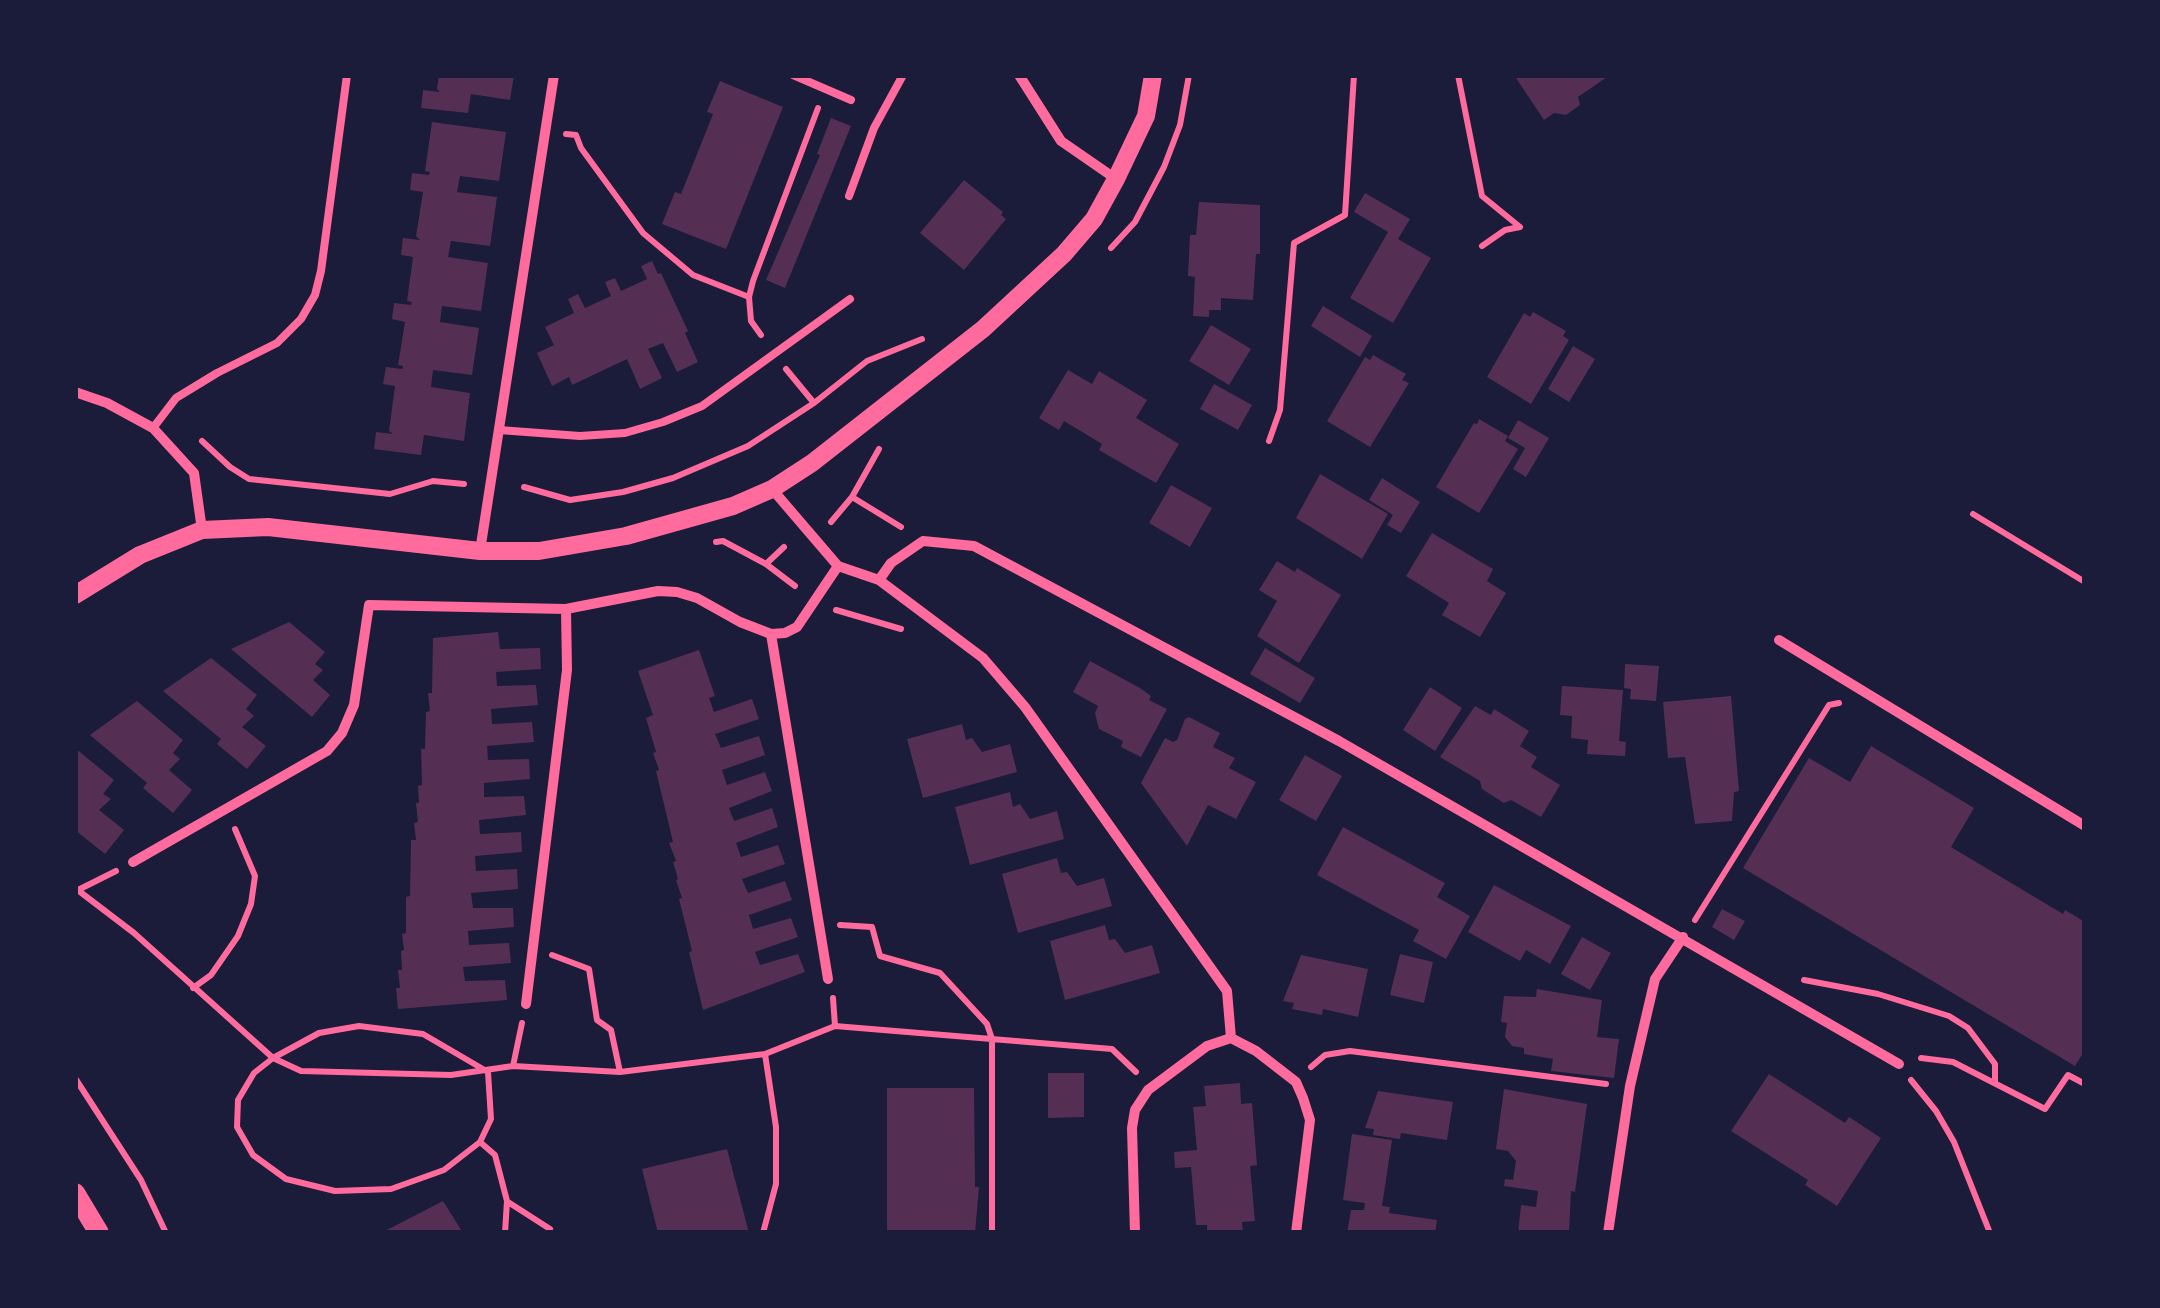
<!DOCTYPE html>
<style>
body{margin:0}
#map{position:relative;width:2160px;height:1308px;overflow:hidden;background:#1b1b3a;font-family:Lato,sans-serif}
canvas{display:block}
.frame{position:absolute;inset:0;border:78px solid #1b1b3a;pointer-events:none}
</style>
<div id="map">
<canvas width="2160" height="1308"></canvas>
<div class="frame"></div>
</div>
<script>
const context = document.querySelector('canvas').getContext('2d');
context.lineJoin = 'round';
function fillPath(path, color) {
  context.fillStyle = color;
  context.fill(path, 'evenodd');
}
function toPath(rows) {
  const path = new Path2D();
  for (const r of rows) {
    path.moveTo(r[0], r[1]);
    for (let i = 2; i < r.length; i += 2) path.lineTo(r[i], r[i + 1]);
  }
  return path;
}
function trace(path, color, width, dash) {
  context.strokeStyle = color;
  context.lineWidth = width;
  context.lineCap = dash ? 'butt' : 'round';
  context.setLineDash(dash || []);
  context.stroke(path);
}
const building = toPath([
 [439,75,514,75,510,100,471,94,468,113,421,108,423,90,440,92,437,89],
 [1514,75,1610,75,1578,97,1580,105,1566,115,1554,113,1544,120],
 [720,81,783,107,726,249,662,224,675,192,681,194,713,114,707,112],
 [831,118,851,126,785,288,766,280,820,155,817,154],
 [432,122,506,132,499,181,460,176,457,192,497,197,490,246,451,241,448,257,488,263,481,311,442,306,440,322,479,328,472,375,433,370,431,387,470,393,464,441,424,435,421,455,374,449,376,432,393,434,389,431,395,386,383,384,386,367,402,369,403,366,398,365,405,322,392,319,394,303,411,305,412,302,407,301,413,257,401,255,403,238,420,240,416,236,423,192,410,190,412,173,429,175,430,172,425,171],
 [964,180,1003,212,1001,215,1006,219,964,270,920,233],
 [1365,193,1410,219,1398,239,1431,258,1393,323,1350,298,1388,232,1354,212],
 [1199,202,1260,205,1260,254,1256,254,1253,300,1221,298,1221,310,1209,310,1209,317,1193,316,1195,277,1188,276,1190,235,1196,235],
 [652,261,658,274,661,273,688,331,685,333,698,362,677,372,663,343,648,349,662,378,640,389,627,359,572,385,569,377,552,386,537,353,554,345,545,327,574,313,568,299,578,294,585,308,611,296,605,282,615,278,621,291,647,279,641,266],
 [1323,306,1372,336,1360,357,1311,326],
 [1533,312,1566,331,1563,336,1569,340,1531,404,1487,377,1524,313,1530,317],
 [1211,325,1251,349,1229,385,1189,361],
 [1573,346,1595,359,1569,402,1548,389],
 [1373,355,1406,374,1402,380,1409,383,1370,447,1327,421,1365,357,1370,360],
 [1068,370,1092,384,1099,371,1147,400,1136,418,1179,444,1156,483,1099,450,1102,444,1064,421,1059,430,1039,418],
 [1214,384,1252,405,1238,430,1200,409],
 [1479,419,1508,436,1505,441,1518,449,1479,513,1436,487,1474,423,1477,424],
 [1518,420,1549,438,1526,477,1513,469,1525,448,1508,438],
 [1320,474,1388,514,1362,559,1296,518],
 [1382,478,1420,502,1401,533,1387,525,1393,515,1369,500],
 [1171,485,1212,508,1190,547,1149,523],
 [1432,533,1493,569,1487,581,1506,593,1480,637,1442,615,1449,603,1406,576],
 [1277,561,1295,572,1297,568,1341,595,1299,663,1257,636,1277,601,1259,590],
 [289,622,325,652,315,664,323,670,313,680,330,695,312,717,231,649],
 [498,632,500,649,540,648,541,669,496,672,497,686,536,685,538,705,491,709,492,724,532,722,534,742,487,746,488,760,529,759,530,779,484,783,484,797,524,796,526,815,479,820,480,834,521,832,522,852,475,856,476,871,517,869,518,889,471,893,473,908,513,908,514,927,468,931,469,945,509,943,511,963,463,967,465,981,505,980,507,1000,398,1009,396,988,400,988,398,970,402,970,401,951,404,950,402,934,406,933,406,897,410,896,411,840,416,840,414,823,418,822,416,803,419,803,418,786,422,785,421,749,425,749,426,712,430,711,428,693,432,693,433,638],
 [1265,648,1315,678,1300,703,1250,674],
 [699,650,715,696,709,698,714,712,752,699,759,719,715,734,721,748,759,736,765,755,722,770,727,785,765,772,772,791,729,808,734,821,772,808,778,827,736,843,741,857,778,845,785,864,742,879,748,893,785,881,792,900,749,915,753,929,791,918,798,937,755,952,760,965,798,954,805,972,703,1010,689,952,692,951,679,899,682,898,676,880,678,879,673,862,676,861,669,843,673,842,656,771,659,770,653,753,656,752,646,718,653,715,638,671],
 [211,658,257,695,246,709,254,716,242,727,266,746,247,769,217,744,221,739,163,691],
 [1090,661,1140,688,1151,696,1149,700,1167,709,1141,757,1121,747,1123,741,1099,729,1095,713,1098,706,1073,692],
 [1625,664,1659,666,1656,701,1630,699,1631,689,1624,688],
 [1562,686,1623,690,1619,741,1626,742,1625,756,1587,754,1588,740,1571,738,1572,716,1560,715],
 [1430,687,1462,708,1435,751,1403,730],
 [1731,696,1739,791,1734,792,1732,821,1695,824,1685,757,1668,758,1663,702],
 [137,701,183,740,173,753,180,759,169,770,192,790,173,813,143,788,147,783,90,735],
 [1475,706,1491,715,1494,709,1529,731,1520,746,1537,757,1531,767,1560,785,1541,817,1511,800,1504,803,1482,789,1480,781,1440,757],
 [1189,717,1220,733,1213,747,1235,758,1229,768,1256,782,1236,819,1208,805,1187,846,1141,783,1165,738,1173,742,1177,740,1185,719],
 [962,724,966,740,972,738,982,752,1010,744,1017,772,923,798,907,739],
 [1871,746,1974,808,1951,847,2063,914,2065,910,2085,922,2085,1050,2075,1066,1743,868,1809,758,1850,782],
 [75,748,114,780,103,794,111,799,99,810,124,830,105,854,75,830,78,823,75,820],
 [1305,755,1342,776,1316,821,1279,800],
 [1010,792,1013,807,1020,804,1030,819,1057,811,1064,839,970,865,955,807],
 [1343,827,1445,883,1437,897,1470,916,1446,959,1413,941,1419,930,1317,875],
 [1057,858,1061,873,1067,872,1077,886,1104,878,1112,906,1018,933,1002,874],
 [1494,885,1571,926,1550,964,1526,950,1520,961,1468,932],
 [1722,909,1745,921,1734,940,1712,927],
 [1105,925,1109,940,1115,939,1125,953,1152,945,1160,973,1065,1000,1050,941],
 [1582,937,1611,953,1590,990,1561,974],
 [1400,954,1433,962,1424,1003,1390,995],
 [1301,955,1368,969,1358,1017,1323,1009,1322,1015,1292,1009,1294,1003,1283,1001],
 [1537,989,1602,1000,1597,1037,1619,1039,1614,1078,1551,1071,1553,1059,1524,1054,1524,1048,1512,1046,1505,1037,1507,1023,1501,1022,1504,996,1536,997],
 [1048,1073,1084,1073,1084,1117,1048,1118],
 [1769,1074,1845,1123,1849,1117,1881,1138,1837,1206,1805,1185,1808,1180,1731,1131],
 [1240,1083,1241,1104,1252,1103,1257,1165,1250,1166,1255,1221,1242,1222,1243,1233,1207,1233,1207,1225,1196,1225,1191,1167,1175,1168,1174,1152,1197,1150,1193,1107,1206,1106,1204,1086],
 [887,1088,974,1088,975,1187,979,1187,975,1233,887,1233],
 [1504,1089,1587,1104,1575,1192,1571,1191,1569,1233,1518,1233,1521,1205,1536,1207,1538,1191,1504,1186,1505,1179,1513,1180,1516,1161,1508,1151,1496,1149],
 [1378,1091,1453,1102,1447,1140,1401,1133,1400,1139,1373,1135,1374,1129,1365,1128],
 [1352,1134,1392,1140,1382,1206,1390,1207,1389,1213,1437,1220,1435,1233,1347,1233,1351,1210,1364,1210,1365,1203,1343,1200],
 [727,1149,749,1233,658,1233,642,1169],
 [443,1201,463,1233,381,1233]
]);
const path = toPath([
 [1458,75,1482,196,1520,227,1505,230,1482,246],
 [566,134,576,135,581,148,643,233,693,275,749,297],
 [1111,248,1135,222,1164,167,1180,125,1189,75],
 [761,335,751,321,749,297,753,281,818,108],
 [786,369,814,403],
 [202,441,230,467,249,479,390,494,433,481,464,484],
 [1269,441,1280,410,1294,243,1345,215,1354,75],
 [524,487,570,500,623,492,673,478,748,446,814,403,867,361,922,339],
 [852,497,901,527],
 [1973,514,2085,582],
 [831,522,852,497,879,449],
 [716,542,723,541,766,564,795,586],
 [766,564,784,547],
 [836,610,901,629],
 [75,888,134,933,273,1058,301,1071,451,1075,513,1066,620,1072,765,1054,835,1026,1112,1049,1136,1072],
 [78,890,116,871],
 [1695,920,1829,705,1839,703],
 [840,925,872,927,880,956,940,973,987,1024,992,1039,992,1233],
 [552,955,589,969,597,1020,611,1030,620,1072],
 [1804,980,1878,994,1949,1016,1968,1028,1995,1064,1995,1082],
 [193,988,211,975,238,936,251,904,255,876,235,829],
 [833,998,835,1026],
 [359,1026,423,1034,488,1072,491,1119,480,1142,444,1170,391,1189,335,1191,286,1179,253,1155,237,1127,238,1100,254,1073,273,1058,319,1033,359,1026],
 [1921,1058,1953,1062,2045,1109,2068,1075,2085,1084],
 [513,1066,522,1023],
 [1311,1067,1325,1055,1350,1051,1606,1084],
 [75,1078,141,1180,166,1233],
 [1911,1080,1936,1111,1954,1142,1990,1233],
 [480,1142,495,1155,507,1201,505,1233],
 [508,1202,550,1229],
 [763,1233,776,1184,776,1127,765,1054]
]);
const service = toPath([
 [793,75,851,100],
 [849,196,874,128,903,75],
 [153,428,176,398,217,373,277,343,301,319,315,295,321,271,347,75],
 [499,430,580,436,625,433,663,422,702,406,850,299]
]);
const minor = toPath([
 [1019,75,1061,141,1116,179],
 [75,392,107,403,153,428,194,473,202,530],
 [772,489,838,566,879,580,983,658,1025,707,1227,991,1231,1038],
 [480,551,554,75],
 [879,580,891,563,923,541,974,546,1339,741,1899,1064],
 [771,634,828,979],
 [1779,640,2085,826],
 [133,862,327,751,342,733,354,705,369,605,566,609,658,591,677,592,697,598,740,622,771,634,785,633,797,627,838,566],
 [526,1004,567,670,566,609],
 [1135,1233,1132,1128,1135,1110,1148,1090,1207,1046,1231,1038,1256,1051,1296,1082,1303,1098,1310,1120,1296,1233],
 [1608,1233,1630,1086,1655,979,1683,937]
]);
const tertiary = toPath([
 [75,595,140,555,202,530,268,527,480,551,539,551,626,536,733,506,772,489,812,463,983,329,1064,254,1094,219,1116,179,1146,116,1153,75]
]);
const secondary = toPath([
 [75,1193,99,1233]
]);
fillPath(building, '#542f53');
trace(path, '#ff6b9d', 6);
trace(service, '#ff6b9d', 8);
trace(minor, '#ff6b9d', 10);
trace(tertiary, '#ff6b9d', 18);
trace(secondary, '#ff6b9d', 20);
</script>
